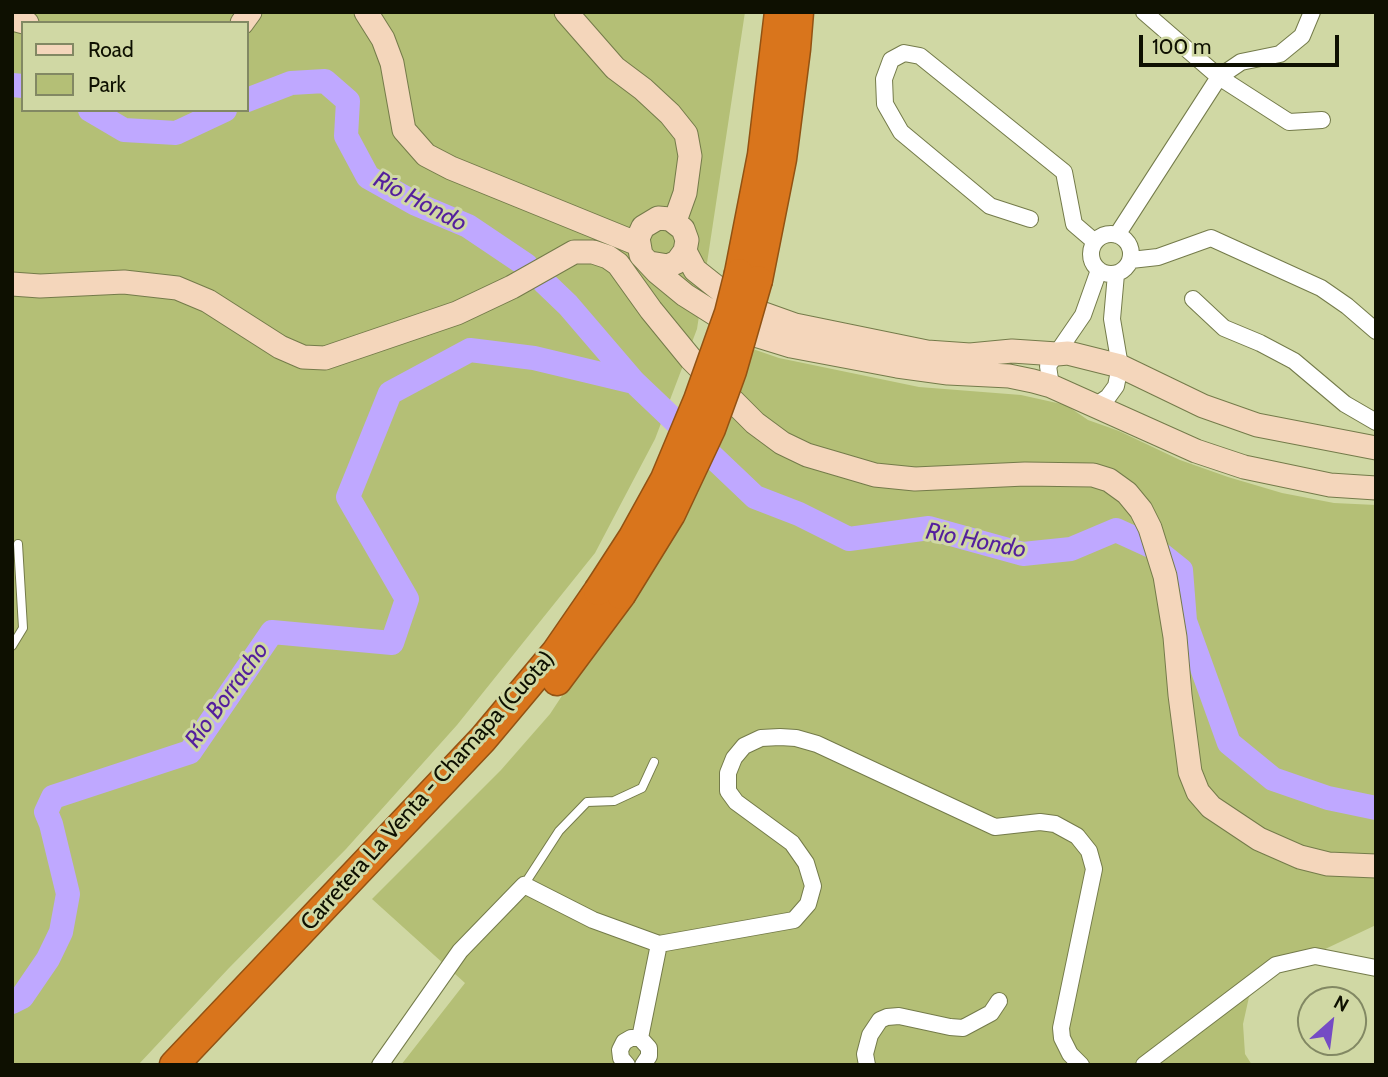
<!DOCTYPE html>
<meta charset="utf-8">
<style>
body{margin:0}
#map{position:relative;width:1388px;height:1077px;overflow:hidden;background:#d0d8a4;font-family:Cabin,sans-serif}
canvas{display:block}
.frame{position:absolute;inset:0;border:14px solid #0e1001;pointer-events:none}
.legend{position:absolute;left:21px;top:21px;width:228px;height:91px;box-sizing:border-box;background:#d0d8a4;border:2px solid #828863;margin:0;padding:9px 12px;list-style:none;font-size:21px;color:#0e1001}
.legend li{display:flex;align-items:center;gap:14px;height:35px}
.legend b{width:35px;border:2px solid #828863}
.north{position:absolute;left:1297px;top:986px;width:70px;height:70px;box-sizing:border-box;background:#d0d8a4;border:2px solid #828863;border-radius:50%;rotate:28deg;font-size:19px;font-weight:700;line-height:28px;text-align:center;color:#0e1001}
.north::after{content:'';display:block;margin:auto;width:24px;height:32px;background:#754bc4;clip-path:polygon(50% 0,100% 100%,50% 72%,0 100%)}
.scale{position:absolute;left:1139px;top:35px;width:200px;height:32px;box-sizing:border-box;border:4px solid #0e1001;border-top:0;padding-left:9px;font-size:21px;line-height:24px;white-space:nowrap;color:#0e1001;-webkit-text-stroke:5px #d0d8a4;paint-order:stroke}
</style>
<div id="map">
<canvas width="1388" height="1077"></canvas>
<div class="frame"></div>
<ul class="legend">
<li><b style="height:9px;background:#f4d6bb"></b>Road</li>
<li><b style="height:19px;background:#b4bf76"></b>Park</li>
</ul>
<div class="north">N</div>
<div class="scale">100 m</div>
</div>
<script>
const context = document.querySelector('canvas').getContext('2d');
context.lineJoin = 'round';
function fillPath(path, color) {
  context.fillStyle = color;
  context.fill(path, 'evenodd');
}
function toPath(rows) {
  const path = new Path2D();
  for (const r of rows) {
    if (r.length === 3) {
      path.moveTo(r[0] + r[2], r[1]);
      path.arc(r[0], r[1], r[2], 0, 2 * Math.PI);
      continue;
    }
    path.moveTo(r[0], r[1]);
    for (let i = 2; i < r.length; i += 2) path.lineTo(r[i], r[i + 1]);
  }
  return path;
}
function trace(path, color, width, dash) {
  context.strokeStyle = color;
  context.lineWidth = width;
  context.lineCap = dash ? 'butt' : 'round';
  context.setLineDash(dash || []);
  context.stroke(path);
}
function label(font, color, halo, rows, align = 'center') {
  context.font = font + ' Cabin,sans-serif';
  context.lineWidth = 6;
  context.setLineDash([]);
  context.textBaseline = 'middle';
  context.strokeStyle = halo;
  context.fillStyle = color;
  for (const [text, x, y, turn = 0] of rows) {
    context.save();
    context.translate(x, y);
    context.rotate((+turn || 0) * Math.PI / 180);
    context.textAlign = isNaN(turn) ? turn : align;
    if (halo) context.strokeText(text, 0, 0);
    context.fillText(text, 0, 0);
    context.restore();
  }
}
const green = toPath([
 [12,12,745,12,697,329,655,439,595,553,457,725,346,849,229,968,138,1065,12,1065],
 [23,23,247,23,247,110,23,110],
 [747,347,779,358,919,387,1021,395,1066,405,1088,420,1119,431,1180,460,1228,477,1282,493,1334,503,1376,505,1376,925,1268,976,1249,997,1243,1024,1245,1054,1252,1065,401,1065,465,983,372,899,501,770,550,714,598,641]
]);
const river = toPath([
 [12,85,23,86],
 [247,100,291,83,325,81,348,101,346,136,368,177,416,204,468,226,526,265],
 [90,110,124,130,176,133,225,110],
 [544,282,568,305,634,382,755,497,799,514,849,539,929,528,1023,554,1071,549,1116,530,1151,546,1181,570,1185,621,1229,743,1273,779,1328,798,1376,808],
 [12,1002,22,997,48,959,61,932,68,894,51,824,46,812,53,797,190,752,272,632,392,643,407,599,348,497,390,393,470,350,534,358,634,382]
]);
const lane = toPath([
 [12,646,23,628,18,544],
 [524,885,559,831,587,802,614,801,642,788,654,762]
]);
const street = toPath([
 [1144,12,1219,77,1289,122,1322,120],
 [1030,219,990,206,901,132,885,104,884,79,891,60,904,53,920,56,1064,172,1074,224,1095,242],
 [1111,254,20],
 [1117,235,1219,77,1241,62,1280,54,1302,36,1312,12],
 [1131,260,1158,257,1211,238,1321,288,1347,306,1376,331],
 [1193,299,1224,328,1260,343,1294,361,1345,404,1376,422],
 [1051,386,1048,366,1083,315,1099,270],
 [1095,406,1108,397,1116,386,1120,366,1112,319,1116,274],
 [640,1038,659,944],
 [380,1065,460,951,524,885,593,920,659,944,794,920,808,904,813,886,806,863,792,843,736,802,728,791,728,773,734,758,744,746,761,738,780,737,796,738,817,744,995,827,1040,822,1055,824,1077,836,1089,851,1094,869,1061,1028,1062,1038,1070,1054,1081,1065],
 [627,1065,621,1058,620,1050,624,1042,631,1038,640,1038,649,1048,649,1056,643,1065],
 [867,1065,865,1054,870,1035,880,1020,887,1017,899,1016,950,1027,963,1028,991,1013,999,1001],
 [1144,1065,1276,965,1315,956,1376,968]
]);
const secondary = toPath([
 [366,12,383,39,392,63,404,130,426,155,451,168,638,244],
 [566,12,615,68,643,89,670,114,686,134,690,156,685,193,675,221],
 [12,19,27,23],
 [242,23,250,12],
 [685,251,695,270,739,305,795,325,927,352,970,355,1012,351,1057,354,1068,353,1120,366,1203,406,1257,425,1376,448],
 [650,263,668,266,677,262,685,251,687,240,683,229,670,219,658,218,643,227,638,238,641,255,657,272,685,295,742,331,791,346,897,366,948,373,1009,376,1033,381,1051,386,1196,451,1244,467,1330,485,1376,488],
 [12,284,40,286,124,282,177,288,208,301,280,347,303,357,325,358,457,313,512,287,574,252,593,252,608,257,618,264,651,310,691,359,755,423,782,443,807,455,875,475,915,479,1025,474,1093,475,1109,480,1127,493,1141,510,1150,528,1165,576,1175,637,1180,695,1190,772,1198,792,1211,807,1259,839,1300,857,1328,864,1376,866]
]);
const highway = toPath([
 [739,273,762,155,779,12],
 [758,280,782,159,796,49,799,12],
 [557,681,621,595],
 [174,1065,483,739,556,652,598,591]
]);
const highwayBridge = toPath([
 [598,591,633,537,665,479,698,400,729,313,739,273],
 [621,595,671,514,711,429,732,371,758,280]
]);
const streetNames = [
 ["Carretera La Venta - Chamapa (Cuota)",428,791,-48]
];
const waterNames = [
 ["Río Hondo",420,202,28],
 ["Rio Hondo",976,541,11],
 ["Río Borracho",227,695,-54]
];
fillPath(green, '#b4bf76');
trace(river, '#bfa8ff', 24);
trace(lane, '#747b4a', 10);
trace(street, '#747b4a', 18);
trace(secondary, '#747b4a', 25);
trace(highway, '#925213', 31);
trace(lane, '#fff', 8);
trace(street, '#fff', 16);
trace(secondary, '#f4d6bb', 23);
trace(highway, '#d9751c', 28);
trace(highwayBridge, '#925213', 31, []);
trace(highwayBridge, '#d9751c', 28);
label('23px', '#0e1001', '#d0d8a4', streetNames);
label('italic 24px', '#541f9d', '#d0d8a4', waterNames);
</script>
